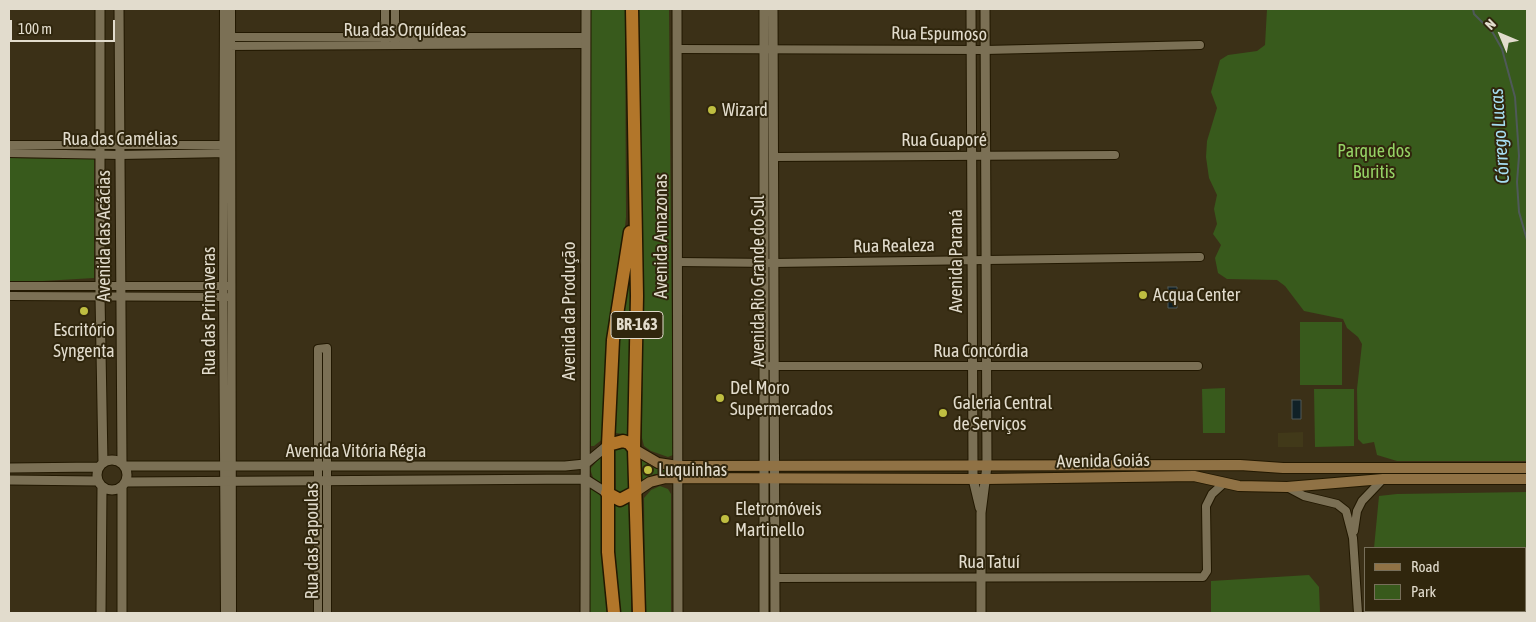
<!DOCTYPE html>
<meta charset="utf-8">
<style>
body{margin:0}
#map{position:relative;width:1536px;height:622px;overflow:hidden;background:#3b3017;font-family:"Asap Condensed",sans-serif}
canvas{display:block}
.frame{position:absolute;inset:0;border:10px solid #e2dccd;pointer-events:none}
.legend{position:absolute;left:1364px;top:547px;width:162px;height:65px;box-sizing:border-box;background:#30260d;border:1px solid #776f5a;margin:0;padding:6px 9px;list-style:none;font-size:15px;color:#e2dccd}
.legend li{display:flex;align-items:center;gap:10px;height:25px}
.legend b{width:25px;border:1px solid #776f5a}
.north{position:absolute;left:1476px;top:10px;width:50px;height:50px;-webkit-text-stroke:4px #30260d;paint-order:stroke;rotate:315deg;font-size:14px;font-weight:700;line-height:20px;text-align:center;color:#e2dccd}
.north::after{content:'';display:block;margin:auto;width:18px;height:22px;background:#e2dccd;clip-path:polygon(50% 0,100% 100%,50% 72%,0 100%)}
.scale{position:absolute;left:10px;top:20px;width:105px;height:22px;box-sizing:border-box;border:2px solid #e2dccd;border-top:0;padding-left:6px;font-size:15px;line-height:18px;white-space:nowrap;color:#e2dccd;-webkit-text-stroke:4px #30260d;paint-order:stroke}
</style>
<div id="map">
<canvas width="1536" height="622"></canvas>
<div class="frame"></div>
<ul class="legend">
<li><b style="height:6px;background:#907245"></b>Road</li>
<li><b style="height:14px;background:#385a1c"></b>Park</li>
</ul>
<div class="north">N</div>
<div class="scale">100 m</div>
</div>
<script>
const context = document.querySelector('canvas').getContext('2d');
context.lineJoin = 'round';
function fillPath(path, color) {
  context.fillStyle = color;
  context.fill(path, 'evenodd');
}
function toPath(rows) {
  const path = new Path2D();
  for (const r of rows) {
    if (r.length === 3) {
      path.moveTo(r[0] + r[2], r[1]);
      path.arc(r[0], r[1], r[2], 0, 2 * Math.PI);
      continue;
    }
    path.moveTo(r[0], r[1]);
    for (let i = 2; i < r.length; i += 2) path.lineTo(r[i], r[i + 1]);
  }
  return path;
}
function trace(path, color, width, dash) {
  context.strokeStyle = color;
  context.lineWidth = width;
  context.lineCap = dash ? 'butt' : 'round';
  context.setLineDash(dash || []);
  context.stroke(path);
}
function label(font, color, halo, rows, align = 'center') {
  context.font = font + ' "Asap Condensed",sans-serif';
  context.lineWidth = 4;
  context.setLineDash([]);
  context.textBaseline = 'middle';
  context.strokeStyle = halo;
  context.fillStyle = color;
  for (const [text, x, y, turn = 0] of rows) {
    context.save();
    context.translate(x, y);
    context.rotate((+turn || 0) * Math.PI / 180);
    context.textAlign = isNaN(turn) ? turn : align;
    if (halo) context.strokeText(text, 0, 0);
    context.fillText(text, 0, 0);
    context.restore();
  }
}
const green = toPath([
 [590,9,625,9,626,217,604,438,594,446,591,446],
 [637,9,669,9,673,455,668,457,651,451,644,446,642,438,643,272],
 [1267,9,1527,9,1527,461,1397,461,1377,455,1374,442,1363,444,1358,439,1357,389,1362,344,1358,337,1347,328,1343,319,1304,311,1285,286,1277,280,1227,279,1218,273,1215,258,1221,245,1213,234,1217,224,1214,209,1217,195,1209,178,1206,157,1207,141,1217,108,1211,92,1220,60,1228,55,1257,51,1265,45],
 [9,158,94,159,94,278,9,283],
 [633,260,629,394,629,435,616,433,614,384,626,277],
 [1300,322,1342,322,1342,385,1300,385],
 [1225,388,1225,433,1203,433,1202,389],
 [1314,389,1354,389,1354,446,1315,447],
 [617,445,630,449,633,490,616,494,615,448],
 [604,453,604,488,594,480,590,469],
 [642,460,656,466,673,468,673,473,654,474,642,481],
 [660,486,668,489,671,494,671,613,645,613,644,498,651,490],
 [588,488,592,488,604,496,607,613,590,613],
 [1527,492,1527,613,1383,613,1383,611,1525,611,1525,548,1374,548,1379,496,1397,494],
 [611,500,631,500,631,613,619,613],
 [1309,575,1319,587,1320,613,1211,613,1211,581]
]);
const sand = toPath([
 [1303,432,1303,447,1278,447,1278,433]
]);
const water = toPath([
 [1168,287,1177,287,1177,308,1168,308,1168,287],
 [1292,400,1301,400,1301,419,1292,419,1292,400]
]);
const stream = toPath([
 [1473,9,1474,14,1493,33,1502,49,1515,97,1519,156,1517,182,1519,212,1527,240]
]);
const minor = toPath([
 [224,9,223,286,225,613],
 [231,9,232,613],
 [385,9,385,42],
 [228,37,586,37],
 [395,40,395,9],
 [226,46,586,44],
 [677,49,985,50,1200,45],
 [9,145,228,145],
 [9,153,120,155,228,153],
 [774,157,1115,155],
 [678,262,773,263,1200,257],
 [9,286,228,286],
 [9,296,227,297],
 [770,366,1198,366],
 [1287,487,1304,496,1337,504,1346,511,1353,538,1358,613],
 [1354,531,1357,511,1362,501,1383,479],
 [775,578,1203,577,1207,571,1206,506,1212,494,1224,483],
 [318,613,318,349,327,348,327,613]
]);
const tertiary = toPath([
 [100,9,100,296,103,462],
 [119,9,122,463],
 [677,9,678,613],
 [773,9,775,613],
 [971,9,973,466,973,479,980,508],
 [112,475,15],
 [126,466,565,466,585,464,608,445],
 [9,468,99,467],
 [9,480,98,481],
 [126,482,585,479,607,493],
 [101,613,102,487],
 [122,613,122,487],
 [585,613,586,9],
 [764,613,764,9],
 [981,613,981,513,987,466,985,9]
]);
const secondary = toPath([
 [634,449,658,463,678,466,1240,465,1283,468,1527,468],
 [635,492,650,482,666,478,986,479,1194,476,1239,486,1287,487,1383,479,1527,479]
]);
const trunk = toPath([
 [632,9,637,296,634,449,639,613],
 [608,445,623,441,629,443,634,449],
 [607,493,620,500,635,492],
 [614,613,608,552,608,445,613,340,630,232]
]);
const markers = [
 [712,110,5,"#bfbe41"],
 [1143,295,5,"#bfbe41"],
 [84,311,5,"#bfbe41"],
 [720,398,5,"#bfbe41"],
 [943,413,5,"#bfbe41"],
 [648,470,5,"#bfbe41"],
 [725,519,5,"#bfbe41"]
];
const shields = [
 [637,325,52]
];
const shieldNames = [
 ["BR-163",637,325]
];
const streetNames = [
 ["Rua das Orquídeas",405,30],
 ["Rua Espumoso",939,34,1],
 ["Rua das Camélias",120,139],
 ["Rua Guaporé",944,140],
 ["Avenida das Acácias",104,236,-90],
 ["Avenida Amazonas",661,236,-90],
 ["Rua Realeza",894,246,-1],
 ["Avenida Paraná",956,261,-90],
 ["Avenida Rio Grande do Sul",758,281,-90],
 ["Rua das Primaveras",209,311,-90],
 ["Avenida da Produção",569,311,-90],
 ["Rua Concórdia",981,351],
 ["Avenida Vitória Régia",356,451],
 ["Avenida Goiás",1103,461,-1],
 ["Rua das Papoulas",312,541,-90],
 ["Rua Tatuí",989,562]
];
const poiNames = [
 ["Wizard",722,110],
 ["Acqua Center",1153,295],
 ["Escritório",84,330,"center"],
 ["Syngenta",84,351,"center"],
 ["Del Moro",730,388],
 ["Supermercados",730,409],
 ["Galeria Central",953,403],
 ["de Serviços",953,424],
 ["Luquinhas",658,470],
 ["Eletromóveis",735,509],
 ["Martinello",735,530]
];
const parkNames = [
 ["Parque dos",1374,151],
 ["Buritis",1374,172]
];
const waterNames = [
 ["Córrego Lucas",1500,136,-94]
];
fillPath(green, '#385a1c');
fillPath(sand, '#413919');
fillPath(water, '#102127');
trace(water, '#4f5959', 1);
trace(stream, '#4f5959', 2);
trace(minor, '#221801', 10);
trace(tertiary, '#221801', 11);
trace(secondary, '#221801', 12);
trace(trunk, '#221801', 15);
trace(minor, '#7b7055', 8);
trace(tertiary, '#7b7055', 9);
trace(secondary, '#907245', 10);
trace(trunk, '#b2762a', 12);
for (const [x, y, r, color] of markers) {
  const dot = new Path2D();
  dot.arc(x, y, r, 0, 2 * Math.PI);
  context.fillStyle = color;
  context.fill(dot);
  trace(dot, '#30260d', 2);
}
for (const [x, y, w] of shields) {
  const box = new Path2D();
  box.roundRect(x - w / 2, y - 13.5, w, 27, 4);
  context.fillStyle = '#30260d';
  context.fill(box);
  trace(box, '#e2dccd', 1);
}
label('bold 16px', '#e2dccd', null, shieldNames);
label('18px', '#e2dccd', '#30260d', streetNames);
label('18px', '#e2dccd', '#30260d', poiNames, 'left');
label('18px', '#95d365', '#30260d', parkNames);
label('italic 19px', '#a6ddf1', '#30260d', waterNames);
</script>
